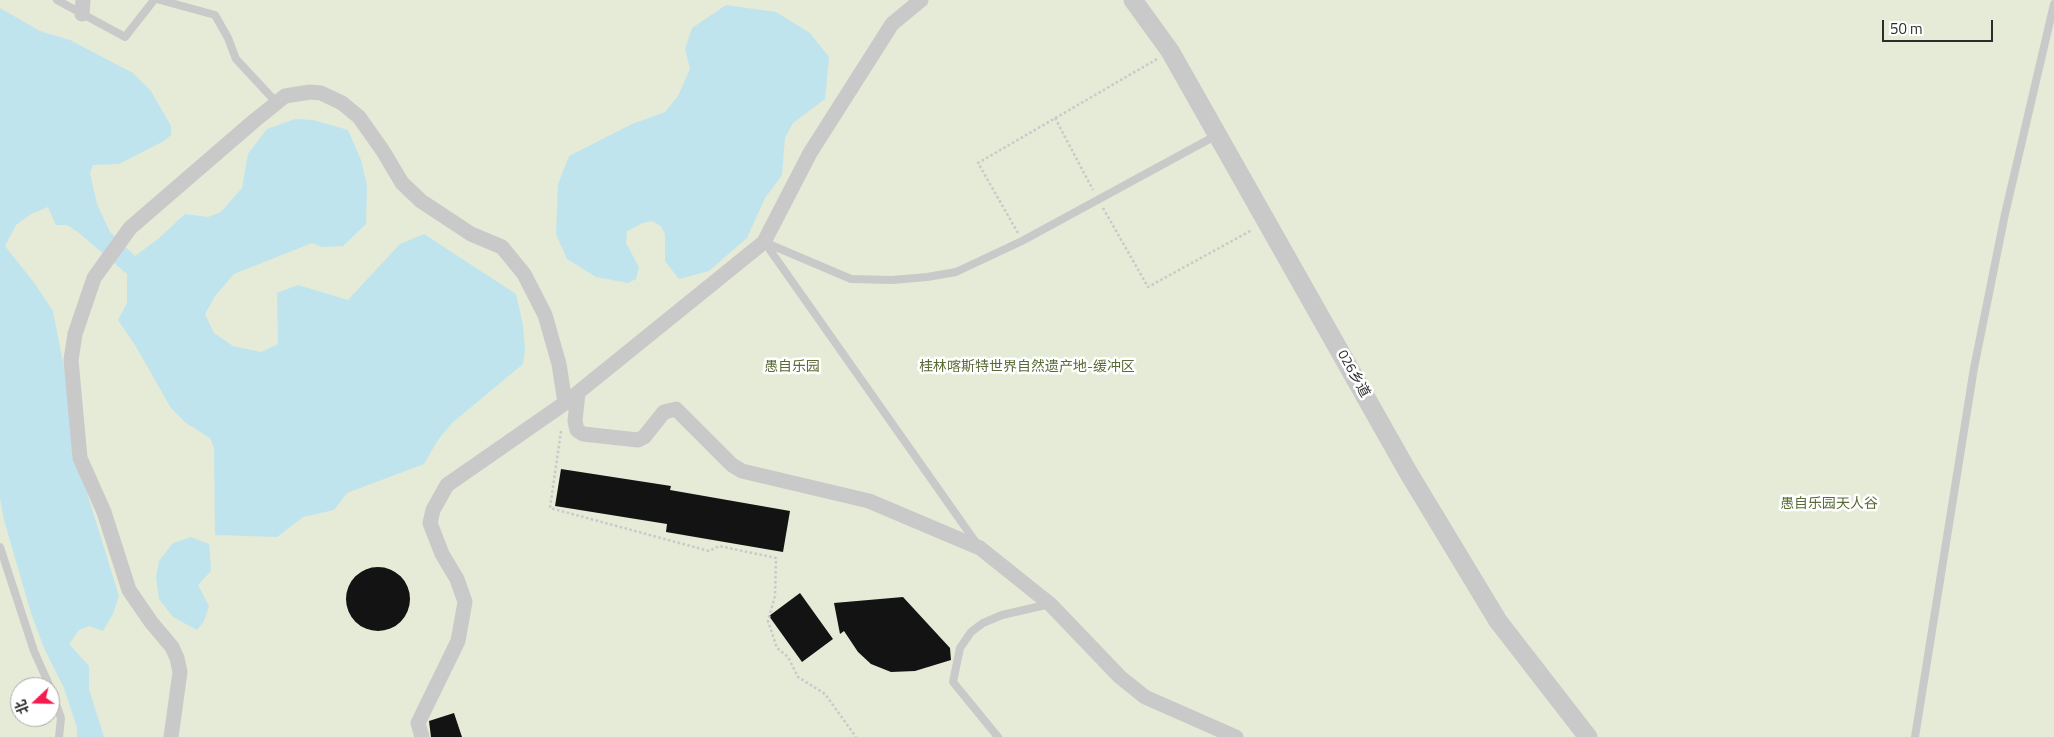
<!DOCTYPE html>
<meta charset="utf-8">
<style>
body{margin:0}
#map{position:relative;width:2054px;height:737px;overflow:hidden;background:#fff;font-family:"Titillium Web","Noto Sans SC",sans-serif}
canvas{display:block}
.north{position:absolute;left:10px;top:677px;width:50px;height:50px;box-sizing:border-box;background:#fff;border:1px solid #ababab;border-radius:50%;rotate:249deg;font-size:14px;font-weight:700;line-height:20px;text-align:center;color:#2c2c2c}
.north::after{content:'';display:block;margin:auto;width:18px;height:22px;background:#f71a4f;clip-path:polygon(50% 0,100% 100%,50% 72%,0 100%)}
.scale{position:absolute;left:1882px;top:20px;width:111px;height:22px;box-sizing:border-box;border:2px solid #2c2c2c;border-top:0;padding-left:6px;font-size:15px;line-height:18px;white-space:nowrap;color:#2c2c2c;-webkit-text-stroke:4px #fff;paint-order:stroke}
</style>
<div id="map">
<canvas width="2054" height="737"></canvas>
<div class="north">北</div>
<div class="scale">50 m</div>
</div>
<script>
const context = document.querySelector('canvas').getContext('2d');
context.lineJoin = 'round';
function fillPath(path, color) {
  context.fillStyle = color;
  context.fill(path, 'evenodd');
}
function toPath(rows) {
  const path = new Path2D();
  for (const r of rows) {
    if (r.length === 3) {
      path.moveTo(r[0] + r[2], r[1]);
      path.arc(r[0], r[1], r[2], 0, 2 * Math.PI);
      continue;
    }
    path.moveTo(r[0], r[1]);
    for (let i = 2; i < r.length; i += 2) path.lineTo(r[i], r[i + 1]);
  }
  return path;
}
function trace(path, color, width, dash) {
  context.strokeStyle = color;
  context.lineWidth = width;
  context.lineCap = dash ? 'butt' : 'round';
  context.setLineDash(dash || []);
  context.stroke(path);
}
function label(font, color, halo, rows, align = 'center') {
  context.font = font + ' "Titillium Web","Noto Sans SC",sans-serif';
  context.lineWidth = 5;
  context.setLineDash([]);
  context.textBaseline = 'middle';
  context.strokeStyle = halo;
  context.fillStyle = color;
  for (const [text, x, y, turn = 0] of rows) {
    context.save();
    context.translate(x, y);
    context.rotate((+turn || 0) * Math.PI / 180);
    context.textAlign = isNaN(turn) ? turn : align;
    if (halo) context.strokeText(text, 0, 0);
    context.fillText(text, 0, 0);
    context.restore();
  }
}
const green = toPath([
 [0,0,2054,0,2054,737,0,737],
 [20,687,50,687,50,717,20,717]
]);
const water = toPath([
 [726,5,776,12,810,33,829,57,825,99,793,123,785,138,782,175,765,198,747,238,709,271,679,279,665,261,665,234,661,226,652,221,643,223,627,231,626,243,639,267,636,279,628,283,596,277,567,259,556,234,558,184,569,156,632,124,665,112,678,96,690,69,685,49,692,28],
 [0,8,40,31,70,40,133,73,151,91,171,126,171,135,162,142,119,164,93,165,90,173,97,204,110,232,135,256,158,239,185,214,208,217,221,212,242,188,248,154,267,129,295,119,313,120,348,130,361,160,367,186,366,224,343,246,322,247,312,243,234,274,215,296,205,314,214,333,233,346,261,352,278,344,277,293,298,285,348,300,400,244,424,234,516,294,523,325,525,350,523,364,452,423,438,440,424,464,347,493,334,510,303,517,277,537,215,535,214,448,210,438,186,423,171,408,135,345,118,320,127,303,127,274,78,232,67,225,56,225,48,207,31,214,16,225,5,246,35,284,53,311,70,399,75,454,119,596,113,614,103,631,89,626,79,630,69,644,89,666,89,689,104,737,77,737,77,728,64,688,44,648,31,613,4,520,0,498],
 [191,537,209,544,210,556,211,571,198,585,209,606,204,621,197,630,173,617,159,599,156,577,159,561,173,543]
]);
const building = toPath([
 [561,469,671,486,670,490,790,511,783,552,666,532,667,524,555,506],
 [378,599,32],
 [800,593,833,639,802,662,769,616],
 [903,597,950,648,951,660,915,671,891,672,871,664,858,652,844,631,840,634,834,603],
 [454,713,462,737,431,737,429,721]
]);
const path = toPath([
 [1055,118,1093,190],
 [1103,208,1148,287,1252,230],
 [1018,233,978,163,1157,59],
 [561,431,550,508,709,551,719,546,776,558,775,596,768,621,777,648,788,657,798,677,825,694,856,737]
]);
const service = toPath([
 [57,0,125,37,154,0],
 [160,0,215,15,228,38,236,59,276,102],
 [764,242,851,279,892,280,927,277,956,272,1022,241,1217,135],
 [765,243,977,544],
 [0,547,34,651,50,687],
 [50,688,61,718,59,737],
 [998,737,953,682,960,648,971,632,983,623,1002,615,1050,604],
 [1915,737,1974,368,2005,214,2054,4]
]);
const minor = toPath([
 [82,14,83,0],
 [578,393,575,421,577,430,583,434,638,440,644,437,664,412,676,409,732,465,742,471,869,501,980,548,1050,604,1120,677,1145,697,1236,737],
 [171,737,180,672,177,658,172,647,151,622,129,590,104,512,80,458,71,360,75,334,94,278,130,228,254,121,285,96,310,92,321,93,342,103,359,117,383,151,402,183,421,201,471,234,502,247,524,274,545,315,559,364,565,403],
 [422,737,418,723,458,641,465,602,457,579,442,554,430,523,433,510,447,485,565,403,764,242,810,153,892,24,921,0]
]);
const tertiary = toPath([
 [1133,0,1170,51,1408,472,1498,621,1588,737]
]);
const parkNames = [
 ["愚自乐园",792,368],
 ["桂林喀斯特世界自然遗产地-缓冲区",1027,368],
 ["愚自乐园天人谷",1829,505]
];
const streetNames = [
 ["026乡道",1353,374,61]
];
fillPath(green, '#e5ebd7');
fillPath(water, '#c0e4ee');
fillPath(building, '#131313');
trace(path, '#c9c9c9', 2.5, [2.5, 2.5]);
trace(service, '#c9c9c9', 8);
trace(minor, '#c9c9c9', 15);
trace(tertiary, '#c9c9c9', 19);
label('14px', '#586b35', '#fff', parkNames);
label('14px', '#2c2c2c', '#fff', streetNames);
</script>
